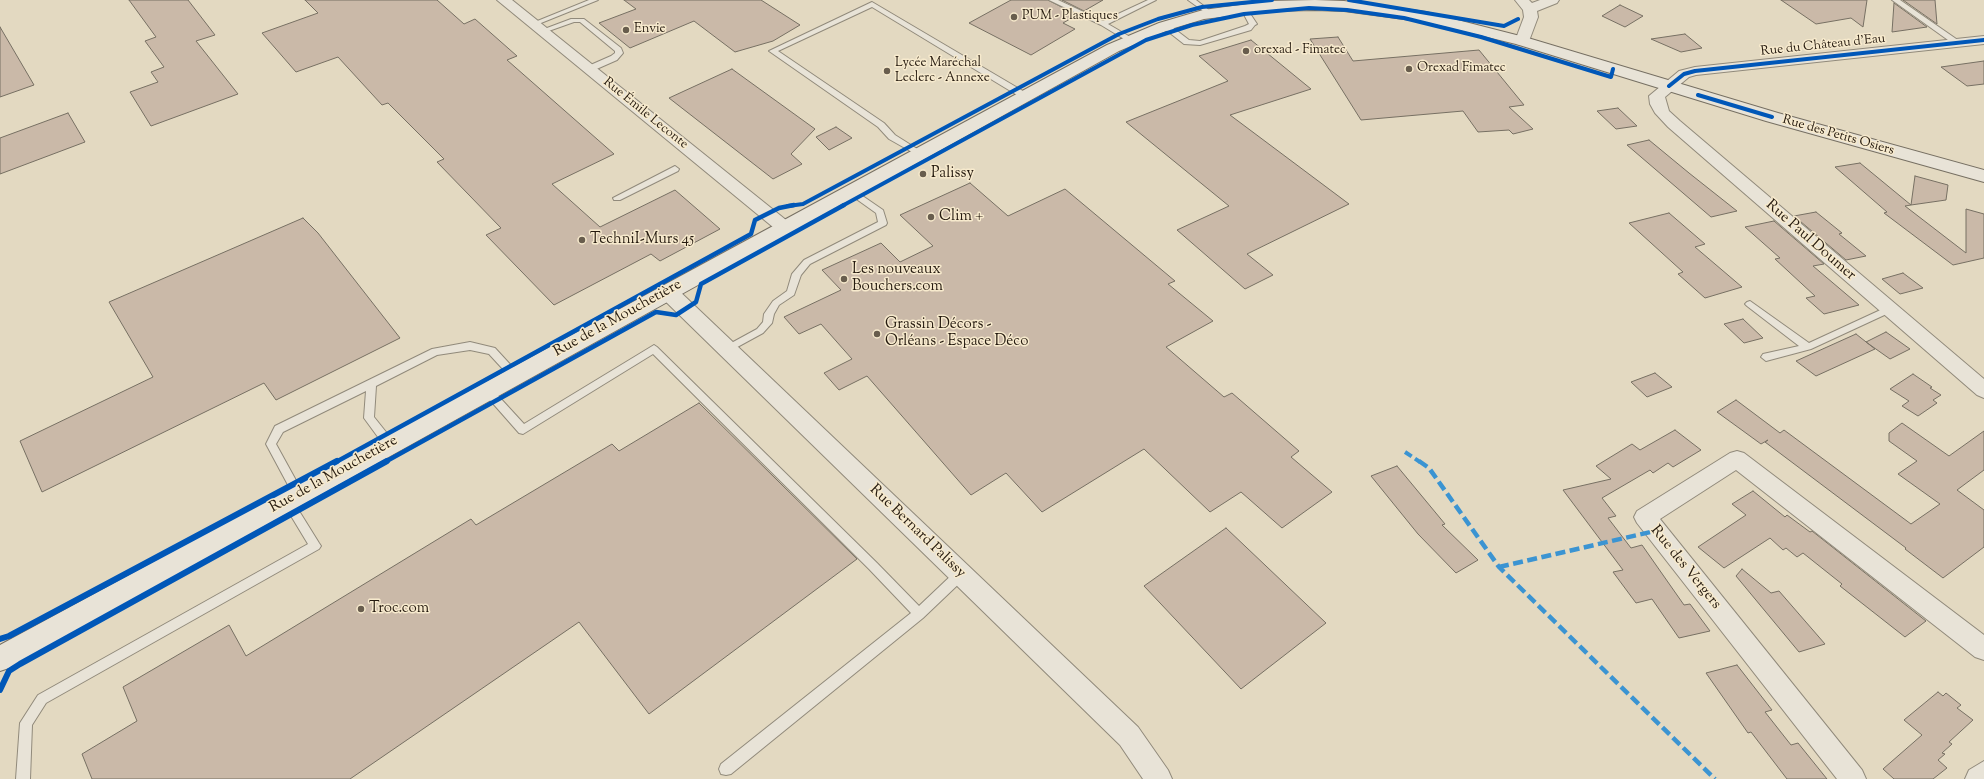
<!DOCTYPE html>
<meta charset="utf-8">
<style>
body{margin:0}
canvas{display:block;background:#e3d9c1}
</style>
<canvas width="1984" height="779"></canvas>
<script>
const context = document.querySelector('canvas').getContext('2d');
context.lineJoin = 'round';
function fillPath(path, color) {
  context.fillStyle = color;
  context.fill(path, 'evenodd');
}
function toPath(rows) {
  const path = new Path2D();
  for (const r of rows) {
    path.moveTo(r[0], r[1]);
    for (let i = 2; i < r.length; i += 2) path.lineTo(r[i], r[i + 1]);
  }
  return path;
}
function trace(path, color, width, dash) {
  context.strokeStyle = color;
  context.lineWidth = width;
  context.lineCap = dash ? 'butt' : 'round';
  context.setLineDash(dash || []);
  context.stroke(path);
}
function label(font, color, halo, rows, align = 'center') {
  context.font = font + ' "Sorts Mill Goudy",serif';
  context.lineWidth = 3;
  context.setLineDash([]);
  context.textBaseline = 'middle';
  context.strokeStyle = halo;
  context.fillStyle = color;
  for (const [text, x, y, turn = 0] of rows) {
    context.save();
    context.translate(x, y);
    context.rotate((+turn || 0) * Math.PI / 180);
    context.textAlign = isNaN(turn) ? turn : align;
    if (halo) context.strokeText(text, 0, 0);
    context.fillText(text, 0, 0);
    context.restore();
  }
}
const building = toPath([
 [129,0,188,0,215,35,196,41,238,94,151,126,130,92,158,82,151,72,164,67,145,41,156,37,129,0],
 [305,0,437,0,464,24,475,19,517,56,507,60,614,154,552,184,600,227,675,190,720,229,660,261,651,254,554,305,486,235,501,228,437,162,444,159,388,103,382,105,338,57,296,72,262,33,318,13,305,0],
 [624,0,761,0,800,25,773,41,735,52,694,21,630,48,599,23,636,9,624,0],
 [1011,0,1048,0,1077,15,1063,23,1075,29,1031,55,969,23,1011,0],
 [1062,0,1103,0,1084,11,1062,0],
 [1781,0,1867,0,1863,27,1851,18,1816,24,1781,0],
 [1903,0,1935,0,1937,24,1903,0],
 [1894,3,1927,27,1892,32,1894,3],
 [1620,5,1643,16,1625,27,1602,16,1620,5],
 [0,27,34,85,0,97,0,27],
 [1685,34,1702,48,1681,52,1651,39,1685,34],
 [1338,37,1353,61,1479,50,1524,105,1509,107,1533,129,1513,134,1509,130,1478,132,1463,111,1361,120,1310,39,1338,37],
 [1251,40,1311,89,1230,115,1349,204,1247,254,1273,275,1245,289,1177,230,1229,206,1126,122,1228,81,1199,56,1251,40],
 [1984,61,1984,84,1967,86,1941,67,1984,61],
 [732,69,815,129,791,154,802,164,773,179,669,98,732,69],
 [1618,108,1637,126,1616,129,1597,111,1618,108],
 [68,113,85,142,0,174,0,138,68,113],
 [836,127,852,138,829,150,816,137,836,127],
 [1649,140,1689,173,1737,211,1711,217,1627,145,1649,140],
 [1860,163,1911,205,1905,206,1966,253,1966,209,1984,214,1984,258,1953,265,1884,213,1887,212,1835,167,1860,163],
 [1915,176,1948,185,1946,200,1911,205,1915,176],
 [970,183,1008,216,1065,189,1175,281,1168,284,1213,321,1166,347,1224,397,1232,393,1299,451,1291,457,1332,492,1282,528,1241,492,1210,512,1144,449,1042,512,1006,473,971,495,867,376,839,390,824,373,852,359,821,324,799,334,784,317,841,290,822,270,881,243,900,262,933,246,900,215,970,183],
 [1816,212,1842,233,1839,234,1866,256,1846,260,1794,216,1816,212],
 [1669,213,1705,244,1695,247,1742,287,1705,298,1678,274,1683,272,1629,223,1669,213],
 [303,218,318,233,400,338,276,400,264,383,42,492,20,441,153,377,109,302,303,218],
 [1774,221,1824,264,1813,266,1859,305,1824,314,1806,298,1815,296,1775,259,1780,258,1745,227,1774,221],
 [1903,273,1923,288,1900,294,1882,279,1903,273],
 [1743,319,1763,338,1744,343,1724,324,1743,319],
 [1886,332,1910,349,1890,359,1866,342,1886,332],
 [1856,334,1875,349,1816,376,1796,361,1856,334],
 [1655,373,1672,387,1647,397,1631,382,1655,373],
 [1913,374,1932,387,1930,388,1941,395,1933,400,1937,403,1918,416,1902,406,1909,401,1890,389,1913,374],
 [1736,400,1780,433,1784,430,1911,524,1940,504,1898,474,1917,461,1889,441,1889,433,1902,423,1949,456,1984,431,1984,470,1957,490,1984,510,1984,547,1943,578,1905,549,1906,548,1765,442,1768,440,1761,444,1717,412,1736,400],
 [699,403,857,559,649,714,579,622,350,779,92,779,82,754,137,721,123,687,229,625,246,656,471,519,476,525,612,444,619,451,699,403],
 [1675,430,1701,450,1673,467,1668,463,1653,473,1650,470,1602,498,1616,516,1608,518,1631,548,1642,545,1684,605,1690,604,1710,631,1679,638,1652,599,1636,603,1613,572,1623,570,1563,490,1611,479,1596,466,1632,444,1640,450,1675,430],
 [1397,466,1445,524,1442,525,1478,560,1456,573,1418,534,1371,476,1397,466],
 [1753,491,1785,517,1787,515,1810,532,1812,531,1926,621,1905,637,1840,586,1842,584,1803,553,1797,557,1786,548,1783,550,1770,538,1724,568,1698,547,1746,515,1732,504,1753,491],
 [1226,528,1326,623,1241,689,1144,586,1226,528],
 [1742,569,1771,593,1779,591,1825,644,1799,652,1736,576,1742,569],
 [1737,665,1772,710,1765,712,1791,745,1798,743,1827,779,1787,779,1751,732,1748,733,1706,673,1737,665],
 [1938,692,1943,696,1946,693,1961,705,1957,708,1973,720,1949,742,1952,744,1942,753,1945,754,1938,760,1947,768,1933,779,1894,779,1883,769,1922,735,1904,720,1938,692]
]);
const lane = toPath([
 [589,0,598,0,536,25,530,24,589,0],
 [1049,0,1058,0,1103,21,1148,0,1156,0,1108,24,1132,38,1132,42,1129,42,1101,25,1049,0],
 [1188,0,1196,0,1214,14,1209,15,1188,0],
 [1892,0,1900,0,1962,43,1955,45,1892,0],
 [872,2,1028,94,1029,96,1028,98,1022,98,872,7,778,51,884,123,895,135,922,152,922,156,919,156,889,139,878,127,769,51,872,2],
 [1244,7,1247,9,1257,24,1255,25,1251,30,1200,45,1184,44,1161,26,1168,24,1189,40,1200,41,1245,26,1249,24,1241,9,1244,7],
 [571,19,584,19,621,48,623,53,617,60,592,71,586,71,586,67,611,56,615,53,615,51,580,22,574,22,543,33,539,31,571,19],
 [675,166,679,169,678,171,620,200,614,200,613,198,675,166],
 [851,188,883,210,887,223,886,225,810,264,801,275,794,295,779,305,774,314,772,323,763,333,730,351,724,351,722,349,724,347,757,329,763,322,764,314,773,301,787,291,792,274,804,260,878,222,876,213,848,193,848,189,851,188],
 [1750,301,1809,343,1887,307,1893,307,1895,309,1893,311,1811,349,1766,361,1761,357,1763,354,1799,346,1747,306,1745,304,1747,302,1750,301],
 [470,342,495,348,518,373,520,376,518,379,512,379,489,354,470,350,437,355,376,386,374,417,394,442,395,445,394,448,386,448,364,418,366,391,283,432,276,444,304,495,303,498,299,499,295,498,266,444,275,426,432,349,470,342],
 [654,345,657,347,877,563,919,606,957,570,961,569,965,570,967,574,965,578,923,618,731,774,726,775,721,774,719,769,721,764,911,613,869,569,653,354,523,434,519,433,482,391,483,388,491,388,524,424,654,345],
 [287,497,291,498,319,543,321,546,319,549,46,703,32,725,30,779,16,779,20,723,38,695,308,544,282,501,283,498,287,497]
]);
const street = toPath([
 [497,0,512,0,791,224,794,228,791,232,785,234,779,232,497,0],
 [1515,0,1529,0,1532,3,1540,0,1559,0,1557,3,1537,11,1538,17,1529,41,1527,44,1522,45,1517,44,1515,41,1524,17,1523,10,1515,0],
 [1984,36,1984,44,1696,75,1689,77,1665,97,1669,111,1680,121,1984,379,1984,398,1977,395,1668,127,1655,113,1650,104,1649,96,1679,71,1695,67,1984,36],
 [668,286,675,287,1138,727,1168,770,1172,779,1143,779,1120,745,661,297,659,292,661,287,668,286],
 [1737,451,1744,453,1984,635,1984,660,1975,657,1736,470,1660,519,1862,770,1866,779,1837,779,1637,523,1634,517,1637,511,1730,453,1737,451],
 [1984,761,1984,779,1965,779,1969,770,1984,761]
]);
const secondary = toPath([
 [1315,0,1344,1,1426,12,1528,38,1778,113,1984,170,1984,182,1766,121,1516,44,1426,22,1344,11,1315,10,1270,11,1204,19,1171,29,1119,51,9,668,0,671,0,645,1107,45,1159,23,1203,10,1270,1,1315,0]
]);
const quietFar1 = toPath([
 [1405,452,1420,462]
]);
const quiet = toPath([
 [1419,461,1429,468,1499,567,1715,779],
 [1499,567,1655,531]
]);
const cyclewayFar2 = toPath([
 [1349,0,1504,26,1518,19],
 [1669,86,1684,74,1695,71,1984,40],
 [1698,95,1772,117],
 [788,206,803,204,1119,34,1158,19,1202,7,1272,0],
 [842,206,1146,40,1192,25,1244,14,1309,8,1347,10,1404,18,1481,37,1611,77,1613,69]
]);
const cyclewayFar1 = toPath([
 [336,462,751,234,755,220,779,208,794,205],
 [385,462,656,312,676,315,696,302,701,284,844,205]
]);
const cycleway = toPath([
 [0,639,9,636,337,461],
 [0,690,9,671,20,664,387,461]
]);
const markers = [
 [1014,17,4,"#685d4d"],
 [626,30,4,"#685d4d"],
 [1246,51,4,"#685d4d"],
 [1409,69,4,"#685d4d"],
 [887,71,4,"#685d4d"],
 [923,174,4,"#685d4d"],
 [931,217,4,"#685d4d"],
 [582,240,4,"#685d4d"],
 [844,279,4,"#685d4d"],
 [877,334,4,"#685d4d"],
 [361,609,4,"#685d4d"]
];
const farPoinames = [
 ["PUM - Plastiques",1022,17],
 ["Envie",634,30],
 ["orexad - Fimatec",1254,51],
 ["Lycée Maréchal",895,64],
 ["Leclerc - Annexe",895,79],
 ["Orexad Fimatec",1417,69]
];
const farStreetnames = [
 ["Rue du Château d'Eau",1823,46,-6],
 ["Rue Émile Leconte",645,114,39],
 ["Rue des Petits Osiers",1838,136,16]
];
const poiNames = [
 ["Palissy",931,174],
 ["Clim +",939,217],
 ["TechniI-Murs 45",590,240],
 ["Les nouveaux",852,270],
 ["Bouchers.com",852,287],
 ["Grassin Décors -",885,325],
 ["Orléans - Espace Déco",885,342],
 ["Troc.com",369,609]
];
const streetNames = [
 ["Rue Paul Doumer",1810,241,41],
 ["Rue de la Mouchetière",618,319,-29],
 ["Rue de la Mouchetière",334,475,-29],
 ["Rue Bernard Palissy",917,532,44],
 ["Rue des Vergers",1685,568,51]
];
fillPath(building, '#cab9a8');
trace(building, '#777063', 1);
trace(lane, '#918a7b', 2);
trace(street, '#918a7b', 2);
trace(secondary, '#777063', 2);
fillPath(lane, '#e8e3d7');
fillPath(street, '#e8e3d7');
fillPath(secondary, '#e8e3d7');
trace(quietFar1, '#3b94d2', 4, [8, 4]);
trace(quiet, '#3b94d2', 4.5, [10, 4.5]);
trace(cyclewayFar2, '#0057b8', 4);
trace(cyclewayFar1, '#0057b8', 4.5);
trace(cycleway, '#0057b8', 6);
for (const [x, y, r, color] of markers) {
  const dot = new Path2D();
  dot.arc(x, y, r, 0, 2 * Math.PI);
  context.fillStyle = color;
  context.fill(dot);
  trace(dot, '#f7eacd', 1.5);
}
label('13px', '#251a0f', '#f7eacd', farPoinames, 'left');
label('13px', '#251a0f', '#f7eacd', farStreetnames);
label('15px', '#251a0f', '#f7eacd', poiNames, 'left');
label('15px', '#251a0f', '#f7eacd', streetNames);
</script>
